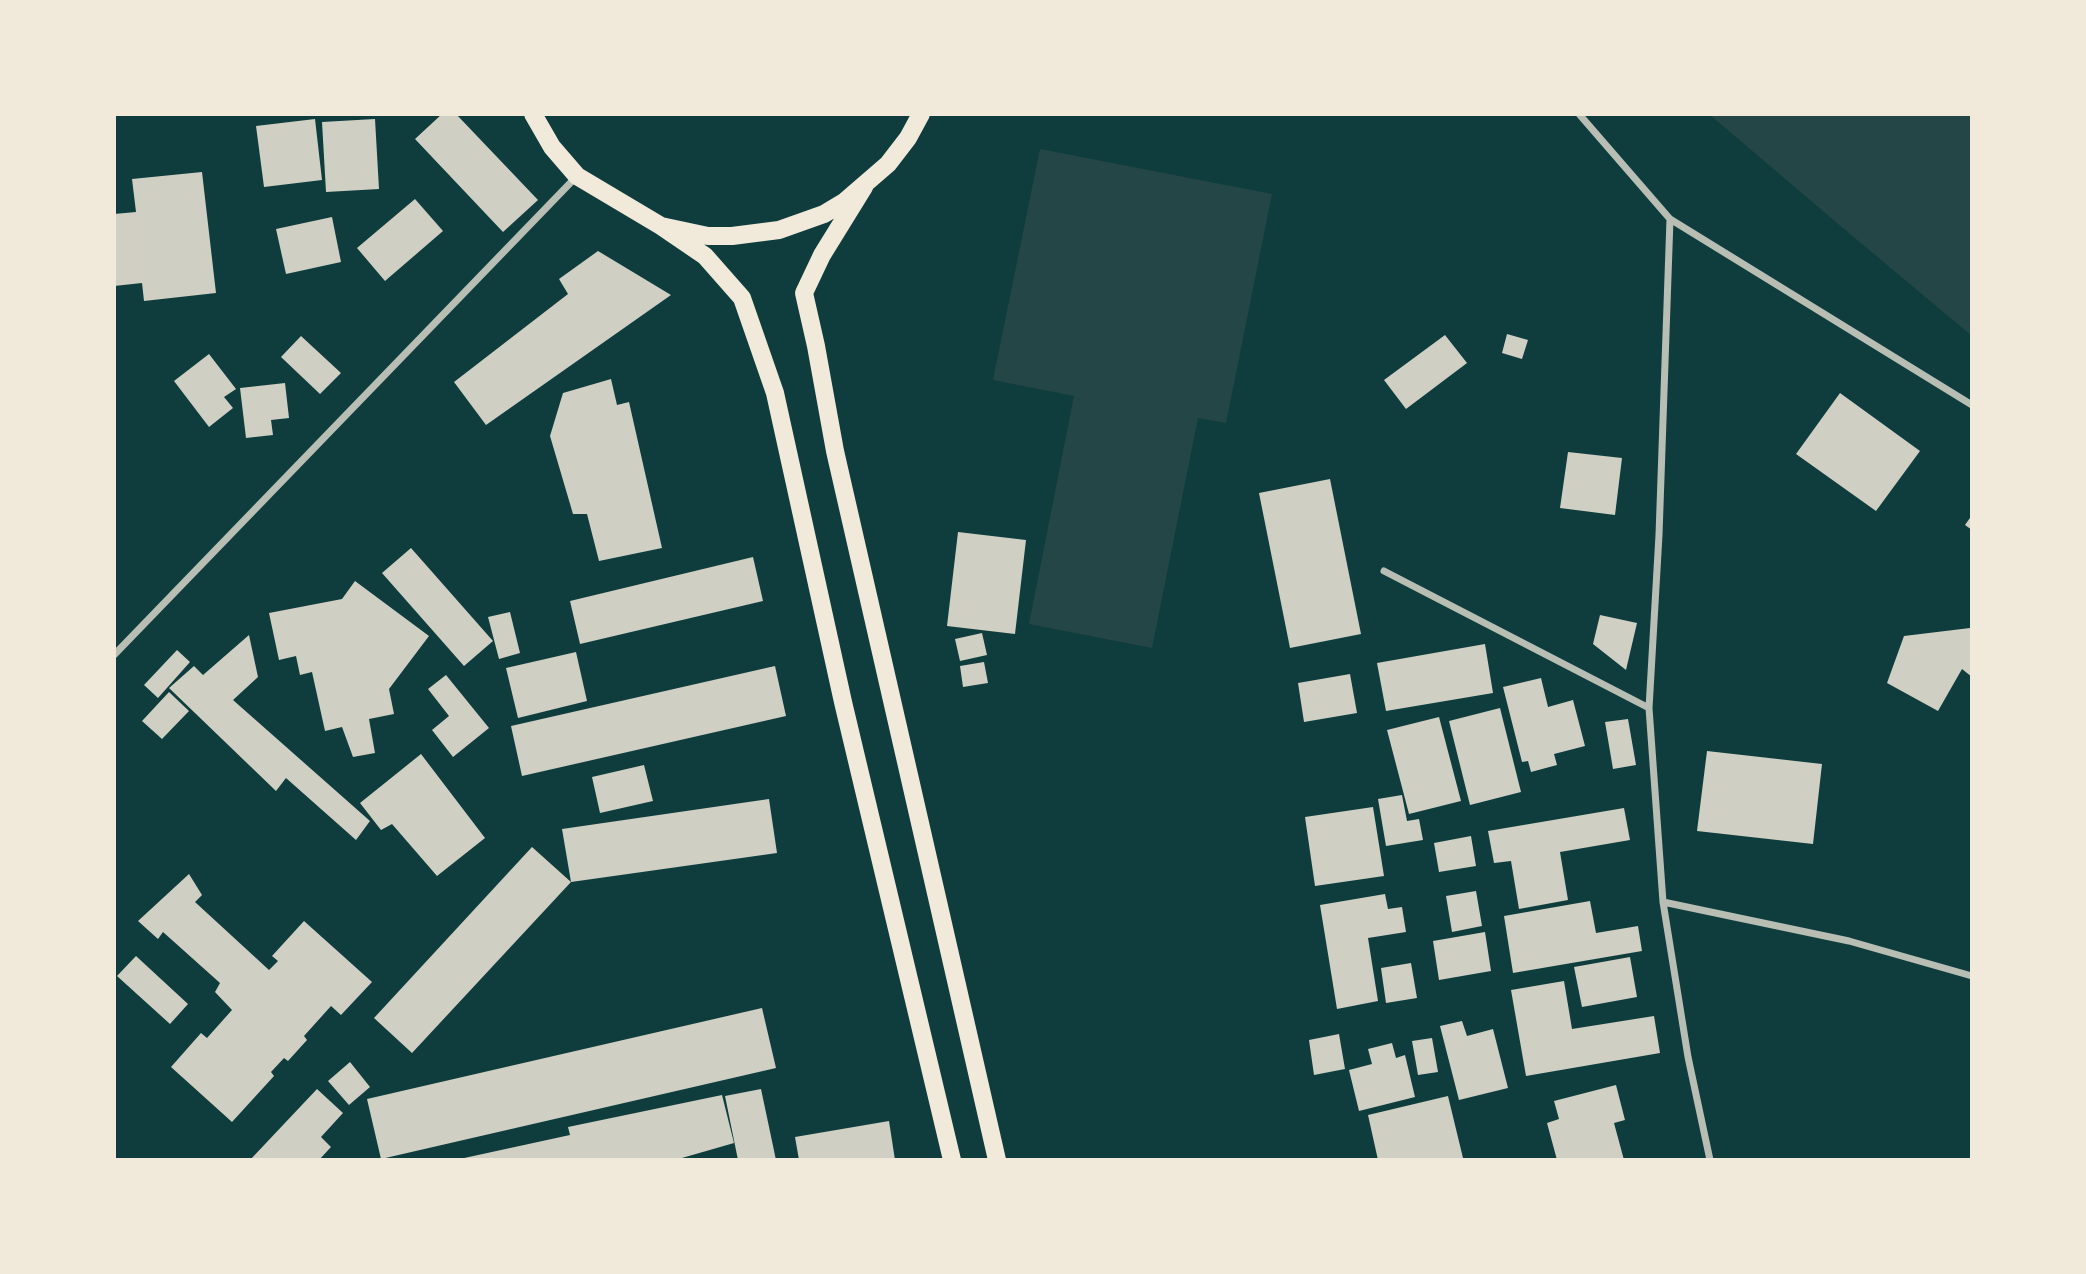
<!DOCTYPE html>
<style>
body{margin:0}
#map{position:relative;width:2086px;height:1274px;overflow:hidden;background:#0f3d3e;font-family:Jost,sans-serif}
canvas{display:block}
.frame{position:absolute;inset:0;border:116px solid #f1e9da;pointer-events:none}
</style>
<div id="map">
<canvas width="2086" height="1274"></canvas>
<div class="frame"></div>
</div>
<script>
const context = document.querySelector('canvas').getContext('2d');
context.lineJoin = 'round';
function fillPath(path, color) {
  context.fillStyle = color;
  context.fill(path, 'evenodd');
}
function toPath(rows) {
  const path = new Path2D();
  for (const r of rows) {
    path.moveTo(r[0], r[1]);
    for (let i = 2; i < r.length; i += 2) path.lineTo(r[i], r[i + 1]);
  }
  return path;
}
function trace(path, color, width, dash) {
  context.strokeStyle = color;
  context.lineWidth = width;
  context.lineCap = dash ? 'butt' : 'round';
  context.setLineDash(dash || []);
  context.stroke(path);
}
const green = toPath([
 [1709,114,1972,114,1972,336,1837,223],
 [1040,149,1272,194,1226,423,1198,418,1152,648,1029,624,1074,396,993,380]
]);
const building = toPath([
 [442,114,456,114,538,200,503,232,415,139],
 [315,119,322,180,264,187,256,126],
 [375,119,379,189,326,192,322,122],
 [202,172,216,293,144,301,142,283,114,286,114,214,136,212,132,179],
 [415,199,443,231,385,281,357,248],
 [332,217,341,262,286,274,276,229],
 [598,251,671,295,486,425,454,382,568,294,559,279],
 [1507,334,1528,340,1522,359,1502,353],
 [1445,335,1467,363,1406,409,1384,380],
 [301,336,341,373,320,394,281,357],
 [209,354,236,389,224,397,233,408,209,427,174,381],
 [611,379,617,405,629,402,662,548,599,561,587,514,573,514,550,436,563,393],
 [285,383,289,418,271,420,273,435,246,438,240,388],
 [1840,393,1920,451,1876,511,1796,454],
 [1568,452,1622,458,1615,515,1560,508],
 [1330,479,1361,634,1290,648,1259,493],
 [1972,515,1972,530,1965,525],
 [958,532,1026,540,1015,634,947,626],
 [411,548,493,641,464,666,382,573],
 [753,557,763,601,580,644,570,601],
 [355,581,429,636,389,689,394,714,369,719,375,753,353,757,342,727,325,731,312,672,300,675,296,656,279,660,269,613,342,599],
 [510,612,520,653,499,659,488,617],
 [1600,615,1637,623,1626,670,1593,644],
 [1970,628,1972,629,1972,677,1962,669,1938,711,1887,683,1904,636],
 [982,633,987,655,960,661,955,639],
 [249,635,258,677,233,700,370,821,356,840,286,778,276,791,169,688,194,666,203,675],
 [1485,644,1493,693,1386,711,1377,663],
 [177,650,190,662,158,698,144,685],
 [576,652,587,701,518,718,506,668],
 [984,662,988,683,963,687,960,666],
 [775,666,786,716,522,776,511,726],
 [1350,674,1357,713,1304,722,1298,683],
 [446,675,489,728,453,757,432,730,449,716,428,689],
 [1541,678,1548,707,1573,700,1585,746,1554,754,1557,765,1531,772,1528,761,1522,762,1503,687],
 [169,692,189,711,162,739,142,721],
 [1500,708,1521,792,1470,805,1449,721],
 [1439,717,1461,801,1409,814,1387,730],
 [1628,719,1636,765,1613,769,1605,722],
 [1707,751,1822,764,1813,844,1697,831],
 [421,754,485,838,437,876,392,824,381,830,360,803],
 [644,765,653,801,600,813,592,777],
 [1402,795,1407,821,1419,819,1423,840,1386,846,1378,799],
 [769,799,777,853,571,882,562,829],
 [1373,807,1384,876,1315,886,1305,817],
 [1624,808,1630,840,1560,852,1568,900,1519,909,1511,861,1494,863,1488,831],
 [1471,836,1476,866,1439,872,1434,843],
 [532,847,571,882,412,1053,374,1018],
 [189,874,202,895,195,902,269,970,278,961,272,956,304,921,372,982,341,1015,331,1006,304,1036,307,1040,288,1061,284,1058,271,1072,274,1076,232,1122,171,1067,201,1033,207,1038,232,1010,215,992,220,983,163,932,158,939,138,921],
 [1476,891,1482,926,1452,932,1446,896],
 [1385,894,1388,909,1402,907,1406,932,1368,938,1378,1001,1337,1009,1320,905],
 [1590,901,1596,933,1638,926,1642,951,1513,973,1504,916],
 [1485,932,1491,971,1439,980,1433,941],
 [136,956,188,1004,170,1024,117,976],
 [1630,957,1637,997,1582,1007,1574,967],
 [1411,963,1417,998,1386,1003,1381,968],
 [1564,981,1572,1029,1654,1016,1660,1053,1526,1076,1511,990],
 [762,1008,776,1068,381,1159,367,1099],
 [1462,1021,1467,1036,1493,1029,1508,1088,1459,1100,1440,1026],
 [1339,1034,1345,1069,1314,1075,1309,1040],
 [1432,1038,1438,1072,1418,1075,1412,1041],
 [1392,1043,1396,1058,1405,1055,1415,1097,1359,1111,1349,1070,1372,1064,1368,1049],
 [350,1062,370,1087,349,1105,328,1081],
 [1616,1085,1625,1120,1614,1123,1624,1160,1557,1160,1547,1123,1559,1119,1554,1101],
 [317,1089,343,1113,321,1137,331,1147,319,1160,250,1160],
 [761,1089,776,1160,738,1160,725,1096],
 [722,1095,734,1143,675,1160,455,1160,570,1135,568,1127],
 [1448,1096,1463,1158,1378,1160,1368,1115],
 [889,1121,895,1160,799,1160,795,1137]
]);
const minor = toPath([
 [1579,114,1670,219,1972,405],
 [1670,219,1659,535,1649,708,1663,902,1688,1057,1710,1160],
 [1384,571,1649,708],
 [114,655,577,176],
 [1663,902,1849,941,1972,976]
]);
const primary = toPath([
 [533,114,552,147,577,176,661,226,708,236,732,236,779,230,824,214,844,202,888,164,908,138,921,114],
 [864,187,822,255,804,293,816,346,835,451,997,1160],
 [661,226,705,256,742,298,775,393,843,702,952,1160]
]);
fillPath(green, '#244646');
fillPath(building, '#cfcfc3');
trace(minor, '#b8beb3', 7);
trace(primary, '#f1e9da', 18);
</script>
